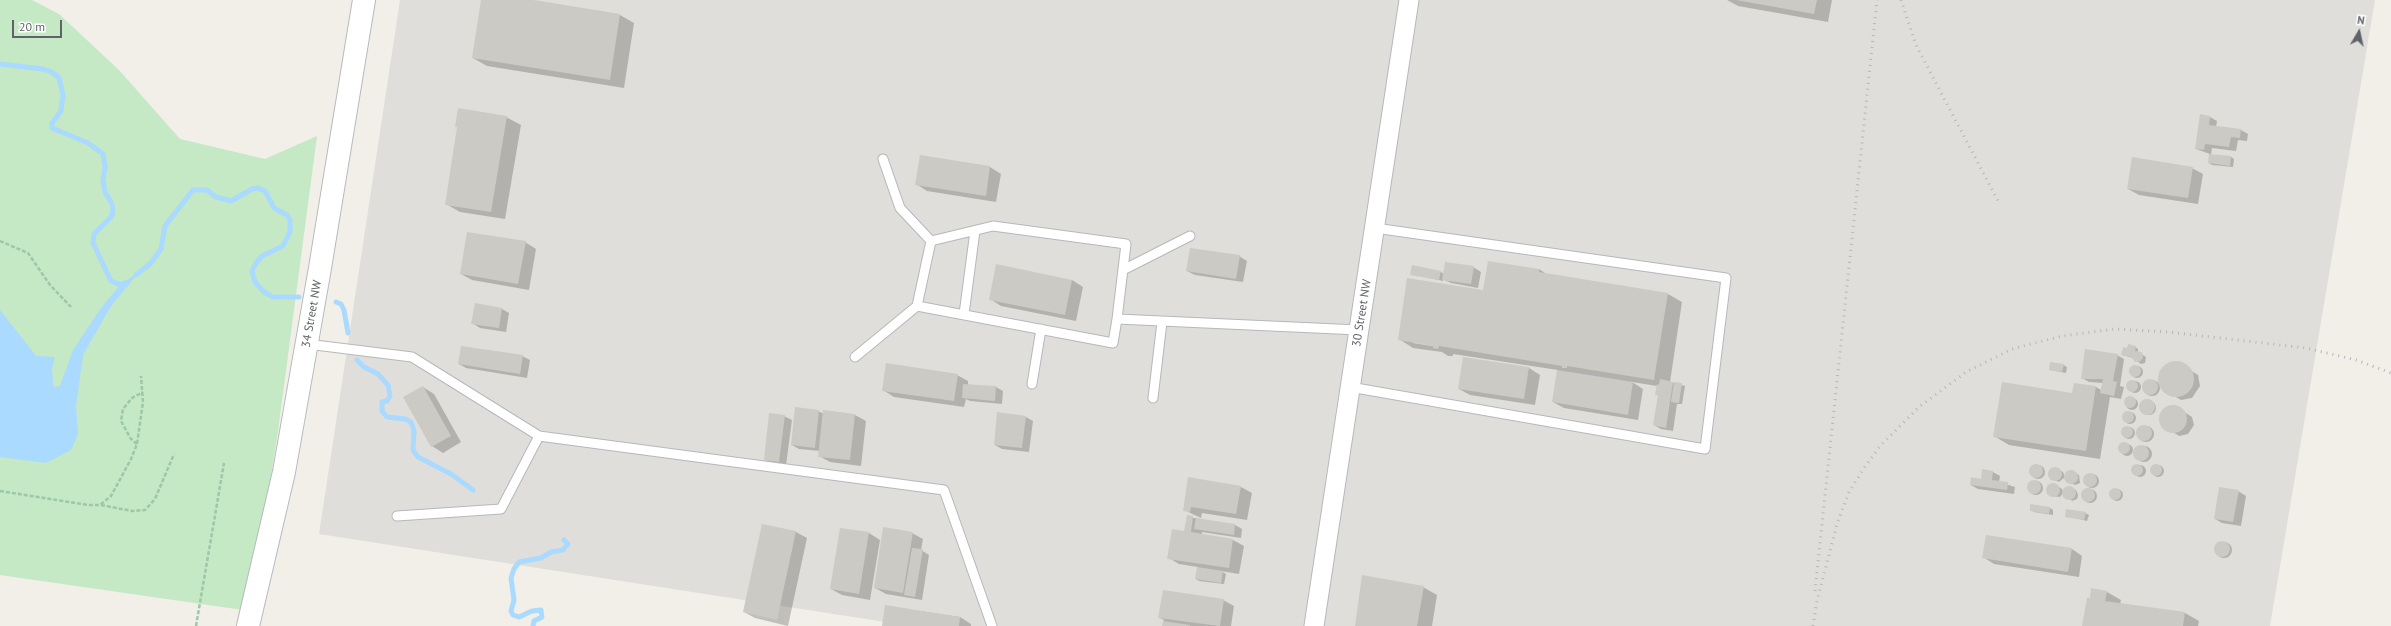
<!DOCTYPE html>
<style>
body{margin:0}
#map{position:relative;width:2391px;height:626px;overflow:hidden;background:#f1efe8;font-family:"PT Sans",sans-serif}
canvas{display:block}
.north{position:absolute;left:2339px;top:12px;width:40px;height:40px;-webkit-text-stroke:3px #fff;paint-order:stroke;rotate:9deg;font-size:11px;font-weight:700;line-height:16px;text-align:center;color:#5f6368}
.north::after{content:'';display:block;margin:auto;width:14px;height:18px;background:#5f6368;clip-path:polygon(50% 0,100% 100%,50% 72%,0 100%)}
.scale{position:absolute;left:12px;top:20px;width:50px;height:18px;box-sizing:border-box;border:2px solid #5f6368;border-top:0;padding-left:5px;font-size:12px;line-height:14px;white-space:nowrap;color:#5f6368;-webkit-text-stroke:3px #fff;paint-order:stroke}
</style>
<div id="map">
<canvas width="2391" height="626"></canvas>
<div class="north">N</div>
<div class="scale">20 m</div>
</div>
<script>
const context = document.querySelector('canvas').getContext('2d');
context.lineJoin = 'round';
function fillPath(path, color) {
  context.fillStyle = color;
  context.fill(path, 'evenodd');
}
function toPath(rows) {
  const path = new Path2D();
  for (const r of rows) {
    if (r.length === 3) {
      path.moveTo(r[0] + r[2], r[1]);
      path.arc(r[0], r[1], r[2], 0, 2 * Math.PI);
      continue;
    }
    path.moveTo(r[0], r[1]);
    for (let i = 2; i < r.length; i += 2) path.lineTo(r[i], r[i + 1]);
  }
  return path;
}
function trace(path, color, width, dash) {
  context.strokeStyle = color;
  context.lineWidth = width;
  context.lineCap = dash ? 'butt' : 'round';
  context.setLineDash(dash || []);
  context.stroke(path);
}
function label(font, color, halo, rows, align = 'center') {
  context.font = font + ' "PT Sans",sans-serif';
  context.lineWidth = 3.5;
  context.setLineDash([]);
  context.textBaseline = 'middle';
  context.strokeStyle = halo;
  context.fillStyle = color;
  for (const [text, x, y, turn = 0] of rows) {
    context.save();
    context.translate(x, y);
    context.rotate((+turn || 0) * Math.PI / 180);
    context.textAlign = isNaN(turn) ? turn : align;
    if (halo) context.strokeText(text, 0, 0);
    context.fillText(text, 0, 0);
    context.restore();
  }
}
const industrial = toPath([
 [400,0,2375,0,2270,626,911,626,319,534]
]);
const green = toPath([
 [0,0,32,0,59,14,119,70,180,139,265,159,317,136,278,431,250,611,0,575]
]);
const water = toPath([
 [140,271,111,306,83,355,76,406,78,434,71,450,46,463,0,457,0,310,36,356,55,357,52,368,53,382,54,387,60,386,73,350,101,308,119,286]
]);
const shadow = toPath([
 [482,0,527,0,620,15,634,23,624,88,487,66,473,58],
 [1727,0,1832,0,1828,22,1738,6],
 [506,117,521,125,505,219,460,212,446,204,458,128],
 [2210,117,2217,121,2216,127,2241,130,2248,134,2247,141,2238,140,2236,151,2212,148,2211,155,2231,157,2234,159,2233,167,2212,165,2209,163,2210,154,2196,149],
 [921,156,990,167,1001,174,996,202,927,191,916,184],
 [2192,168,2203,174,2198,204,2139,195,2128,189],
 [525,242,536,249,529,290,472,280,461,274],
 [1239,256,1247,261,1243,282,1195,275,1187,271],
 [1473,267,1481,272,1478,288,1451,283,1443,279,1443,281,1411,274,1441,272,1444,274],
 [1539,269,1548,275,1668,294,1682,302,1670,382,1685,386,1682,404,1677,404,1673,431,1661,429,1654,425,1659,396,1656,394,1657,386,1632,382,1643,389,1638,420,1564,408,1553,402,1558,370,1453,354,1453,356,1448,356,1442,352,1413,348,1399,339,1484,292],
 [1413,341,1438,345,1438,347,1413,343],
 [1072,280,1083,287,1076,321,1001,306,990,299],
 [475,305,502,309,509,313,506,332,480,328,472,323],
 [2135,347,2138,349,2138,352,2146,357,2145,363,2141,364,2133,358,2122,355],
 [2117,355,2124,359,2120,386,2124,387,2121,399,2110,397,2100,459,2009,445,1994,436,2073,394,2096,387,2101,390,2103,383,2089,382,2082,378],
 [522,356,530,360,527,378,466,368,459,364],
 [2179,363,2198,375,2200,386,2192,398,2181,400,2164,390,2160,376,2162,371,2168,365],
 [2063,365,2067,367,2066,373,2050,370],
 [2137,372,6],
 [1529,368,1540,375,1535,405,1470,395,1459,389],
 [957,375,968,381,968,385,996,387,1003,391,1002,404,970,401,966,399,964,407,894,397,883,390],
 [2152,388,8],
 [2135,387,6],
 [423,387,434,394,461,442,443,453,432,446,405,398],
 [2132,404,6],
 [2149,408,7],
 [2175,406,2192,417,2194,425,2188,434,2179,436,2162,425,2161,416,2165,409],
 [818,411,824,414,824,411,855,415,866,421,861,466,830,462,819,456,820,451,799,449,792,445],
 [2130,418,6],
 [784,416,792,420,786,465,772,463,765,459],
 [1026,417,1033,421,1029,452,1002,449,995,445],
 [2146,434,8],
 [2129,433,6],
 [2127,450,6],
 [2144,454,8],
 [2158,471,6],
 [2140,471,6],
 [2038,472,7],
 [2055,468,2063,472,2065,477,2071,471,2079,475,2080,483,2075,485,2067,481,2065,477,2059,482,2052,479,2050,473],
 [1993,472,2000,476,1999,482,2015,487,2014,494,1978,489,1971,485],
 [2092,481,7],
 [1189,479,1241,487,1252,493,1247,520,1202,513,1201,518,1184,510],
 [2036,488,7],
 [2054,484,2062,489,2063,492,2069,487,2076,490,2078,495,2077,499,2072,501,2063,493,2060,497,2052,496,2048,489],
 [2117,495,6],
 [2090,496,7],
 [2238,491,2246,496,2241,526,2222,523,2215,519],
 [2031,505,2050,508,2053,510,2053,515,2034,512,2031,510],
 [2085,513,2089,515,2087,521,2066,516],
 [1188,517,1235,525,1242,529,1241,538,1202,532,1202,535,1233,540,1244,546,1239,574,1221,571,1226,574,1224,584,1199,581,1196,579,1198,567,1179,564,1169,558,1185,532],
 [763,525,796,532,807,538,788,626,755,618,744,612],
 [869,533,880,540,870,600,842,595,831,589],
 [912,533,923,539,921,550,929,555,922,600,886,594,875,588],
 [2224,550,8],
 [2072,549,2082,556,2079,577,1994,564,1983,557],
 [1423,587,1437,595,1432,626,1356,626],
 [2107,592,2121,600,2120,604,2185,613,2199,621,2198,626,2083,626,2090,600],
 [1223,600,1234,606,1231,626,1163,626,1164,620,1160,618],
 [886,606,960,617,971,624,971,626,883,626]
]);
const stream = toPath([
 [0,64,43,69,52,72,59,78,63,95,61,111,52,123,52,128,88,143,103,154,105,167,103,180,105,192,112,204,113,212,111,217,94,234,93,243,111,281,121,285,127,282],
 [136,275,151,263,161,249,165,226,193,190,207,190,216,197,231,201,252,189,258,188,265,191,274,208,287,215,290,220,290,232,283,246,262,256,256,263,252,271,255,282,264,292,273,297,299,297],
 [336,302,341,304,344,310,348,333],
 [357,360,364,367,378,374,388,385,390,396,387,401,382,402,382,411,387,417,405,419,411,422,414,431,413,450,418,457,451,474,473,490],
 [533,626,534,621,542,617,541,610,532,611,519,617,513,615,511,611,514,600,511,578,514,569,519,562,541,558,551,552,563,550,568,544,564,540]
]);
const building = toPath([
 [481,0,534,0,620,14,610,80,472,58],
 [1736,0,1817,0,1814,14],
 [458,108,507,116,491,212,445,205,457,127,455,127],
 [2200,114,2210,116,2209,125,2241,129,2240,138,2231,137,2229,147,2205,144,2204,150,2195,149],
 [2209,154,2231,156,2230,166,2208,163],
 [920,155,990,166,986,196,915,185],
 [2132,157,2193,167,2188,198,2127,189],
 [467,232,526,241,518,284,460,274],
 [1190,248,1240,255,1236,279,1186,271],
 [1488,261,1539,269,1539,272,1668,293,1654,380,1567,366,1567,368,1562,368,1562,366,1439,346,1438,349,1433,348,1433,346,1398,340,1407,278,1483,290],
 [1445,262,1474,266,1471,284,1442,280],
 [996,264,1072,280,1065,315,989,300],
 [1412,265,1441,271,1439,280,1410,275],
 [475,303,502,308,499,328,471,324],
 [2128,344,2136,346,2135,351,2142,352,2143,357,2141,361,2135,362,2131,357,2121,355,2123,347,2127,348],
 [461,346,523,355,520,374,458,364],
 [2085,349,2118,354,2113,381,2117,382,2114,396,2100,393,2103,379,2081,379],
 [1463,357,1529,367,1524,399,1458,389],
 [2176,379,18],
 [2050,362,2064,364,2062,372,2049,370],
 [886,363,958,374,954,401,882,391],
 [2135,371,6],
 [1557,370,1633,382,1628,415,1552,402],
 [1660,379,1673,382,1666,428,1653,425,1658,395,1655,395,1657,384,1659,385],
 [2150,387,8],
 [2132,386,6],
 [1674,382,1682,383,1679,403,1671,402],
 [2002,382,2072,393,2074,383,2096,386,2086,451,1993,437],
 [963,384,996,386,995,401,962,398],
 [423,386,451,436,431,447,403,397],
 [2130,402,6],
 [2147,407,8],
 [2173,419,14],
 [795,407,819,410,815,448,791,445],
 [823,410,855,414,850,460,818,457],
 [2128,417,6],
 [997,412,1026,416,1022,448,994,445],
 [769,413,785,415,779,462,764,460],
 [2144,433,8],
 [2127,432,6],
 [2124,448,6],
 [2141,453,8],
 [2137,470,6],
 [2156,470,6],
 [2036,471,7],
 [2055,474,7],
 [1982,469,1993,471,1992,480,2008,482,2007,490,1970,485,1971,477,1981,479],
 [2071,477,7],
 [2090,480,7],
 [1188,477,1241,486,1236,514,1191,507,1190,512,1183,511],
 [2034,487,7],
 [2053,490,7],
 [2069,493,7],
 [2219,487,2239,490,2233,522,2214,519],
 [2115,494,6],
 [2088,495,7],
 [2030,504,2050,507,2049,514,2030,511],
 [2066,509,2086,512,2084,520,2065,517],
 [1187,515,1193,516,1191,532,1233,539,1229,568,1167,559,1172,529,1184,531],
 [1196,518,1235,524,1234,535,1194,529],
 [762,524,796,531,777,620,743,612],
 [883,527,913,532,903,593,874,588],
 [840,528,869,532,859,594,830,589],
 [1986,535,2072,548,2068,572,1982,558],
 [2222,549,8],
 [912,548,923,549,915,597,904,595],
 [1197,567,1223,571,1221,583,1195,579],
 [1362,575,1424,586,1417,626,1355,626],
 [2091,588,2107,591,2105,601,2185,612,2183,626,2082,626,2087,598,2090,598],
 [1163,590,1224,599,1220,626,1158,618],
 [885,605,960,617,959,626,882,626],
 [1163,621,1190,625,1190,626,1162,626]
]);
const path = toPath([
 [0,241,28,253,50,285,71,307],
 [137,444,131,439,121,421,123,409,132,398,143,392],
 [0,491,88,505,100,505,111,496,131,459,137,444,143,402,141,376],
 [101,505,132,511,145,510,155,499,174,454],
 [196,626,224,463]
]);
const service = toPath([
 [883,159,900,208,931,241,993,226,1126,244,1117,319,1359,330],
 [1123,270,1190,236],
 [917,306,1113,343,1117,319],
 [964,314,975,231],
 [307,344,412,357,539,436,501,509,397,516],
 [855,357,917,306,931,241],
 [1032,384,1041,329],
 [1350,387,1705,449,1726,278,1375,228],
 [1153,398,1162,322],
 [539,436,944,490,992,626]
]);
const minor = toPath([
 [1314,626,1409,0]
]);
const secondary = toPath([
 [248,626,284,472,320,268,364,0]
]);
const rail = toPath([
 [1901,0,1916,45,1998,201],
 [1815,591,1877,0],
 [1813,626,1817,601,1837,524,1849,492,1864,468,1881,445,1919,407,1966,372,2012,349,2062,336,2115,329,2168,332,2306,348,2356,360,2391,373]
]);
const streetNames = [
 ["30 Street NW",1362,313,-81],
 ["34 Street NW",312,314,-80]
];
fillPath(industrial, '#e0deda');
fillPath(green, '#c5e8c5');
fillPath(water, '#aadaff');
fillPath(shadow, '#0003');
trace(stream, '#aadaff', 5);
fillPath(building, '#cccac5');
trace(service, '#b5b8bc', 11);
trace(minor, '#b5b8bc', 21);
trace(secondary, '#b6babf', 24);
trace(path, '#9cc7a9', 2.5, [4, 2]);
trace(service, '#fff', 9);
trace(minor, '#fff', 19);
trace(secondary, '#fff', 22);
trace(rail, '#b6b7b8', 3, [1, 5]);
label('12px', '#5f6368', '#fff', streetNames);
</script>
